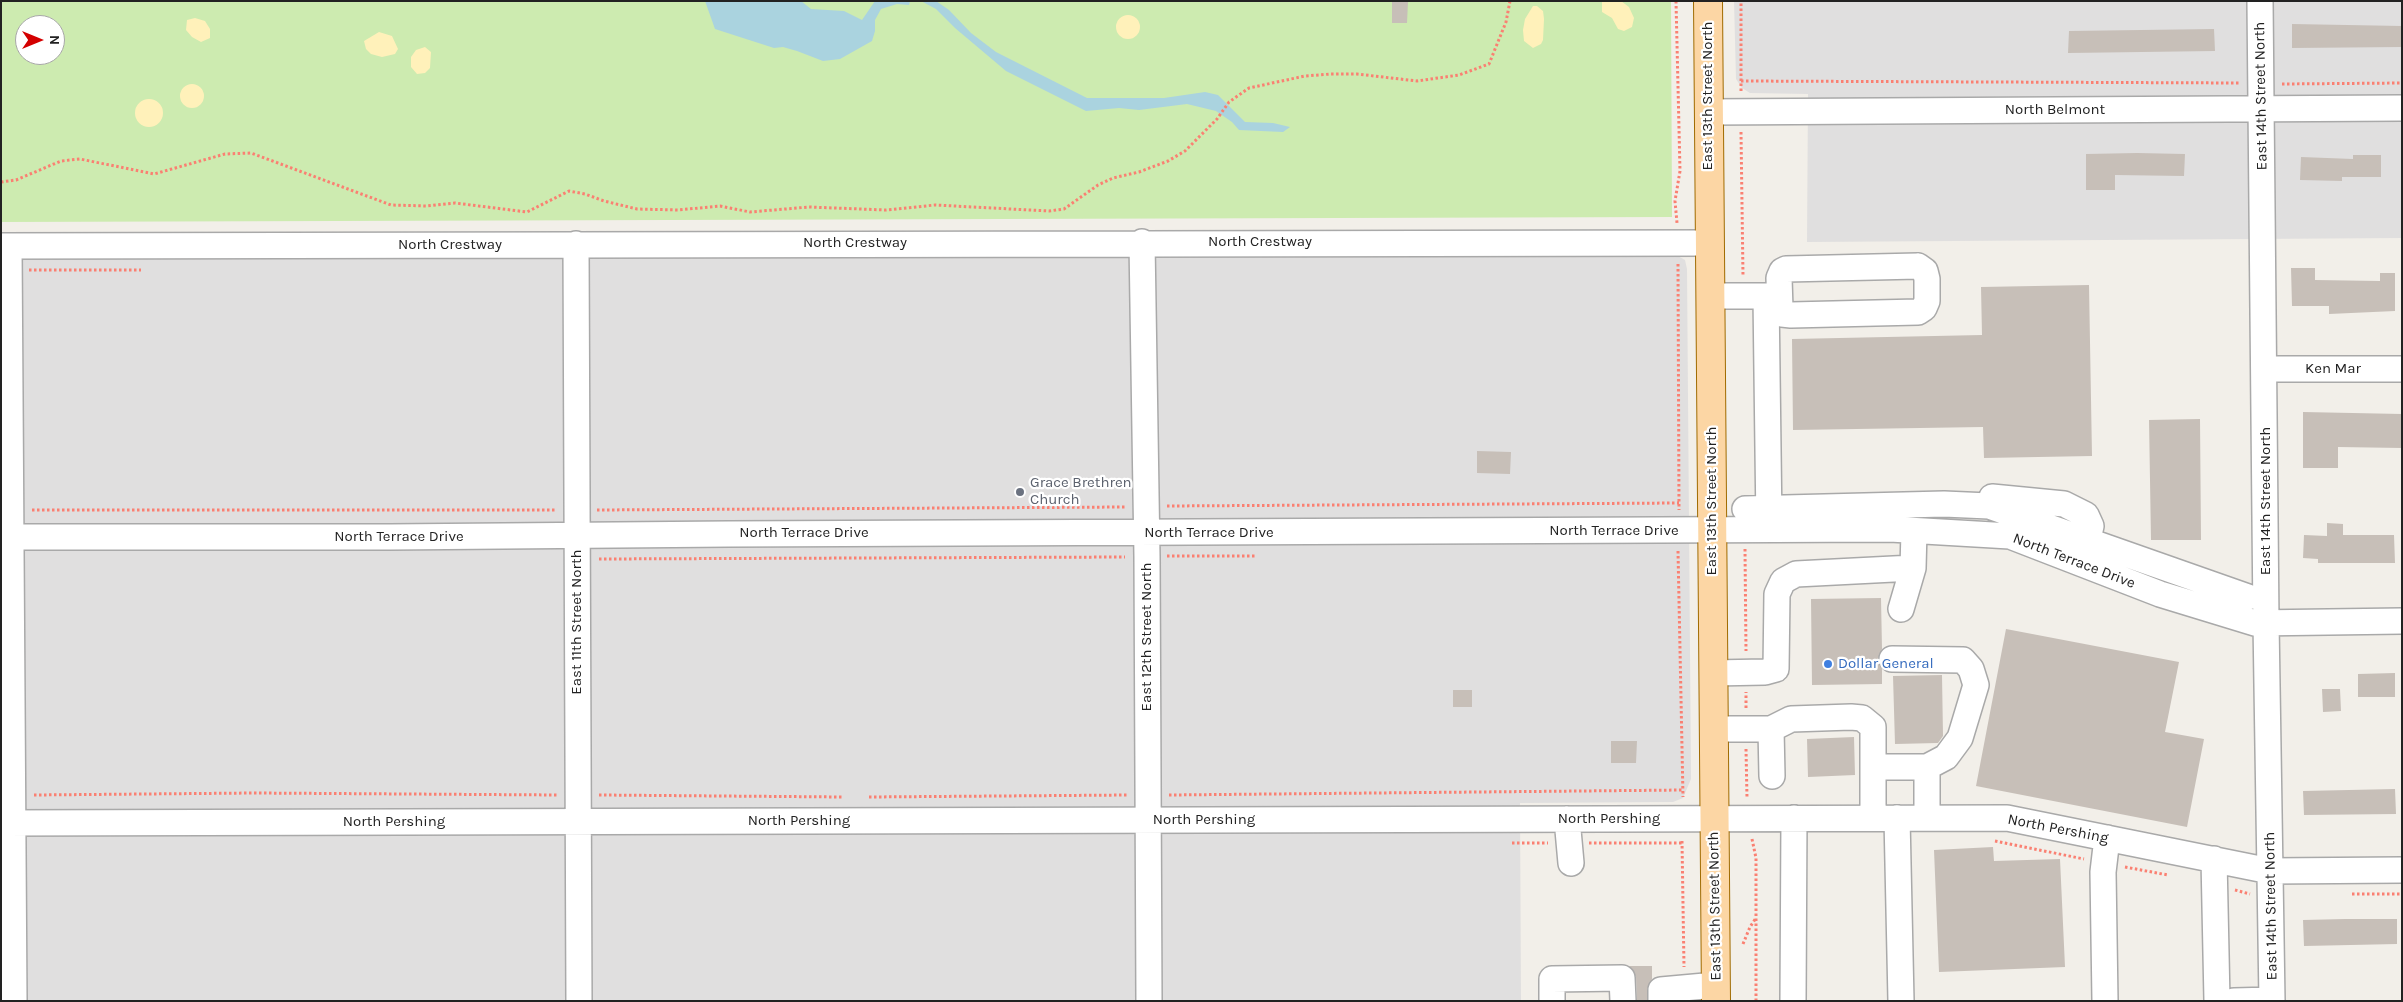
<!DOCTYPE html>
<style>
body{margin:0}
#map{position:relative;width:2403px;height:1002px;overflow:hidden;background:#f2efe9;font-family:Karla,sans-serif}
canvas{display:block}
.frame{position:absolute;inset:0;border:2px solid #222;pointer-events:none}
.north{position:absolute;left:15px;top:15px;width:50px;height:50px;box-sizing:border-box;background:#fff;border:1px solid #a7a7a7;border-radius:50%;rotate:90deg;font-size:14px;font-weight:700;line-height:20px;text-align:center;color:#222}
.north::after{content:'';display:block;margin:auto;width:18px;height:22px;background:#d40000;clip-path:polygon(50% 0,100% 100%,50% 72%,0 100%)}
</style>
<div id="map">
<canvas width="2403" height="1002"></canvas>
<div class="frame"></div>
<div class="north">N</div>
</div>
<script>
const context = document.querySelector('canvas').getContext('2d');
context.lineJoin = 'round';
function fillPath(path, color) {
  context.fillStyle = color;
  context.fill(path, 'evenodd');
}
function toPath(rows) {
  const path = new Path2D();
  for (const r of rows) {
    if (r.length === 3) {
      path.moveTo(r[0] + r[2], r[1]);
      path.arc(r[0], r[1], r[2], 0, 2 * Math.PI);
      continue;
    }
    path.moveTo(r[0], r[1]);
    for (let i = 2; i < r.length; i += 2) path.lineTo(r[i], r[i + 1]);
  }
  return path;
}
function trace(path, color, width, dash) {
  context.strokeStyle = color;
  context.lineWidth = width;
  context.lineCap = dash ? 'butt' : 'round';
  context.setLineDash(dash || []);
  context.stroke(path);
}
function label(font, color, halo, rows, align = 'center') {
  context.font = font + ' Karla,sans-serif';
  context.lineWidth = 4.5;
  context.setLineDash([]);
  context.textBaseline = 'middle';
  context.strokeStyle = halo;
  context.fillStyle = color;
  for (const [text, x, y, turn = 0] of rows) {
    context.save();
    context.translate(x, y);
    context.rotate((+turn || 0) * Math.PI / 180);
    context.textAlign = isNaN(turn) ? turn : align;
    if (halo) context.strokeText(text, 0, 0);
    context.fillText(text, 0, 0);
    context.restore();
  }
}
const residential = toPath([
 [1734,1,2402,1,2402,238,1807,242,1808,94,1750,93,1742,88,1736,79],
 [1671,252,1685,260,1687,269,1691,779,1683,798,1673,802,1520,803,1521,1001,1,1001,1,257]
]);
const grass = toPath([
 [1,1,1671,1,1672,217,1,222],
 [25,25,55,25,55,55,25,55]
]);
const sand = toPath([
 [1602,1,1621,1,1629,7,1634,18,1632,27,1624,31,1618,29,1612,18,1602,12],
 [1533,6,1537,6,1543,11,1544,19,1543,40,1541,44,1533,48,1524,41,1523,30,1525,19],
 [1128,27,12],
 [195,18,205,21,210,29,210,38,201,42,192,37,186,30,187,20],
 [379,32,392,36,398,49,395,54,382,57,371,54,366,49,364,41],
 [425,47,431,52,430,68,425,73,417,74,411,67,411,57,416,50],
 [192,96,12],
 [149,113,14]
]);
const water = toPath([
 [705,1,801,1,811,9,844,11,862,20,875,1,910,1,909,5,897,4,881,9,875,20,875,31,872,41,840,59,823,61,797,51,783,47,774,48,715,29],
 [921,1,936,1,949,10,971,33,996,52,1087,98,1164,98,1205,92,1218,95,1245,122,1273,123,1290,127,1283,132,1239,130,1232,122,1216,111,1187,104,1139,110,1119,108,1086,111,1006,71,955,28,936,9]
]);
const building = toPath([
 [1392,2,1408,2,1407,23,1392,23],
 [2292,24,2402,26,2402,47,2292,48],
 [2214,29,2215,51,2068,53,2069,31],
 [2137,153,2185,154,2184,176,2115,175,2115,190,2086,190,2086,154],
 [2353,155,2381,155,2381,177,2342,177,2342,181,2300,180,2301,157,2353,159],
 [2291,268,2315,268,2315,280,2380,281,2380,273,2395,273,2395,311,2329,314,2329,306,2292,306],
 [2089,285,2092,456,1984,458,1983,427,1793,430,1792,339,1982,335,1981,287],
 [2303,412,2402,414,2402,448,2338,447,2338,468,2303,468],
 [2200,419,2201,540,2151,540,2149,420],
 [1477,451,1511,452,1510,474,1477,473],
 [2327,523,2343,524,2343,535,2394,535,2395,563,2318,563,2318,559,2303,558,2304,535,2327,536],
 [1881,598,1882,649,1878,659,1882,669,1882,684,1812,685,1811,599],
 [2006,629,2179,662,2165,732,2204,739,2187,827,1976,786],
 [2395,673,2395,697,2358,697,2358,674],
 [1942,675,1943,736,1938,743,1895,744,1893,676],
 [2322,689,2340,689,2341,711,2323,712],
 [1453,690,1472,690,1472,707,1453,707],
 [1854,737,1855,775,1808,777,1807,739],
 [1611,741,1637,741,1636,763,1611,763],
 [2395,789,2396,814,2304,815,2303,791],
 [1993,847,1994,861,2060,859,2065,967,1939,972,1934,850],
 [2345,919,2397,919,2397,944,2304,946,2303,920],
 [1629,966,1652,966,1652,979,1647,990,1647,1001,1637,1001,1636,977]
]);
const path = toPath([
 [1402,1,1402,2],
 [1676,1,1680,171,1675,201,1677,223],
 [1741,81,2241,83],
 [2282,84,2402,83],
 [1741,91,1741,1],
 [1741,132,1743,276],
 [1,182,16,180,61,161,80,159,154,174,225,154,251,153,391,205,427,206,455,203,527,212,569,191,585,194,604,201,637,209,678,210,720,206,750,212,809,207,886,210,935,205,1049,211,1064,209,1098,185,1113,178,1139,172,1168,161,1185,151,1217,119,1229,102,1249,88,1305,76,1331,74,1357,74,1417,81,1459,75,1489,64,1506,22,1510,1],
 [1678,264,1679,510],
 [29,270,141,270],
 [1167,506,1679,503],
 [32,510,556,510],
 [597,510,1126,507],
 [1745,549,1746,651],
 [1678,551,1683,797],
 [1167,556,1255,556],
 [599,559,1125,557],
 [1746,708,1746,692],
 [1746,749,1747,798],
 [34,795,255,793,558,795],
 [599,795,843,797],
 [1169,795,1683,790],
 [869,797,1128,795],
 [1752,839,1756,858,1756,1001],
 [1682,841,1684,967],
 [1995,841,2084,859],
 [1512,843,1548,843],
 [1589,843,1682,843],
 [2125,867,2168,875],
 [2235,890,2250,894],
 [2352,894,2402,894],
 [1743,944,1750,927,1756,918]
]);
const minor = toPath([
 [2260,1,2266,622,2272,1001],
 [1708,112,2402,108],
 [1142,242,1147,557,1149,1001],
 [576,244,579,1001],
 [1,246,1709,243],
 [9,246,14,1001],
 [1918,266,1925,271,1927,279,1927,301,1924,308,1918,312,1791,315,1782,314,1780,309,1779,278,1782,271,1786,269,1918,266],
 [1710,296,1779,296],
 [1766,296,1769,526],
 [2265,369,2402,369],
 [1992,497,2064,504,2086,515,2091,526,2084,557],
 [1745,509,1944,504,1989,506,2248,597],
 [1,537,390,537,729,534,1890,529,2010,536,2160,594,2255,623,2402,621],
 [1901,609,1913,568],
 [1892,659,1963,660,1971,669,1976,685,1960,738,1946,757,1927,767],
 [1713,673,1765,672,1776,669,1777,594,1783,581,1796,574,1913,568,1914,531],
 [1714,729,1771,729,1772,776],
 [1771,729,1791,719,1851,717,1862,718,1873,727,1873,818],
 [1873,767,1927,767,1927,818],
 [1897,818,1901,1001],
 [1567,819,1571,863],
 [1,823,2007,818,2270,871,2402,870],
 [2214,859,2217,1001],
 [1552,1001,1552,979,1622,978,1623,1001],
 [1661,1001,1661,990,1716,985],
 [1793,1001,1794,818],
 [2105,1001,2103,872,2107,838],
 [2234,1001,2272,1000]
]);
const major = toPath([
 [1708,1,1716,1001]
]);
const markers = [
 [1020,492,5,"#6b7280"],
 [1828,664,5,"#3f7fe0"]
];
const streetNames = [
 ["East 13th Street North",1708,96,-90],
 ["East 14th Street North",2261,96,-91],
 ["North Belmont",2055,110],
 ["North Crestway",1260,242],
 ["North Crestway",855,243],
 ["North Crestway",450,245],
 ["Ken Mar",2333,369],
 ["East 13th Street North",1712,501,-90],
 ["East 14th Street North",2266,501,-90],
 ["North Terrace Drive",1614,531],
 ["North Terrace Drive",804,533],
 ["North Terrace Drive",1209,533],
 ["North Terrace Drive",399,537],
 ["North Terrace Drive",2074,561,21],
 ["East 11th Street North",577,622,-90],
 ["East 12th Street North",1147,637,-90],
 ["North Pershing",1609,819],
 ["North Pershing",1204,820],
 ["North Pershing",799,821],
 ["North Pershing",394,822],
 ["North Pershing",2058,829,11],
 ["East 13th Street North",1715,906,-91],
 ["East 14th Street North",2271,906,-91]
];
const worshipNames = [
 ["Grace Brethren",1030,483],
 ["Church",1030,500]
];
const shopNames = [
 ["Dollar General",1838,664]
];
fillPath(residential, '#e0dfdf');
fillPath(grass, '#cdebb0');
fillPath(sand, '#fff1ba');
fillPath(water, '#aad3df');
fillPath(building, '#c7bfb8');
trace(minor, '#a9a9a9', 28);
trace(major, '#a06b00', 30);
trace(path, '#fa8072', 3, [2.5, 2.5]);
trace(minor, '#fff', 25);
trace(major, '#fcd6a4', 28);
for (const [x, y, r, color] of markers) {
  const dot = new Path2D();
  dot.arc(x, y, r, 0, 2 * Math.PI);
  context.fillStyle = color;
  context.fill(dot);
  trace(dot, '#fff', 2);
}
label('15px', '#222', '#fff', streetNames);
label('15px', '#5b616d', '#fff', worshipNames, 'left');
label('15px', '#366cbe', '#fff', shopNames, 'left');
</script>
